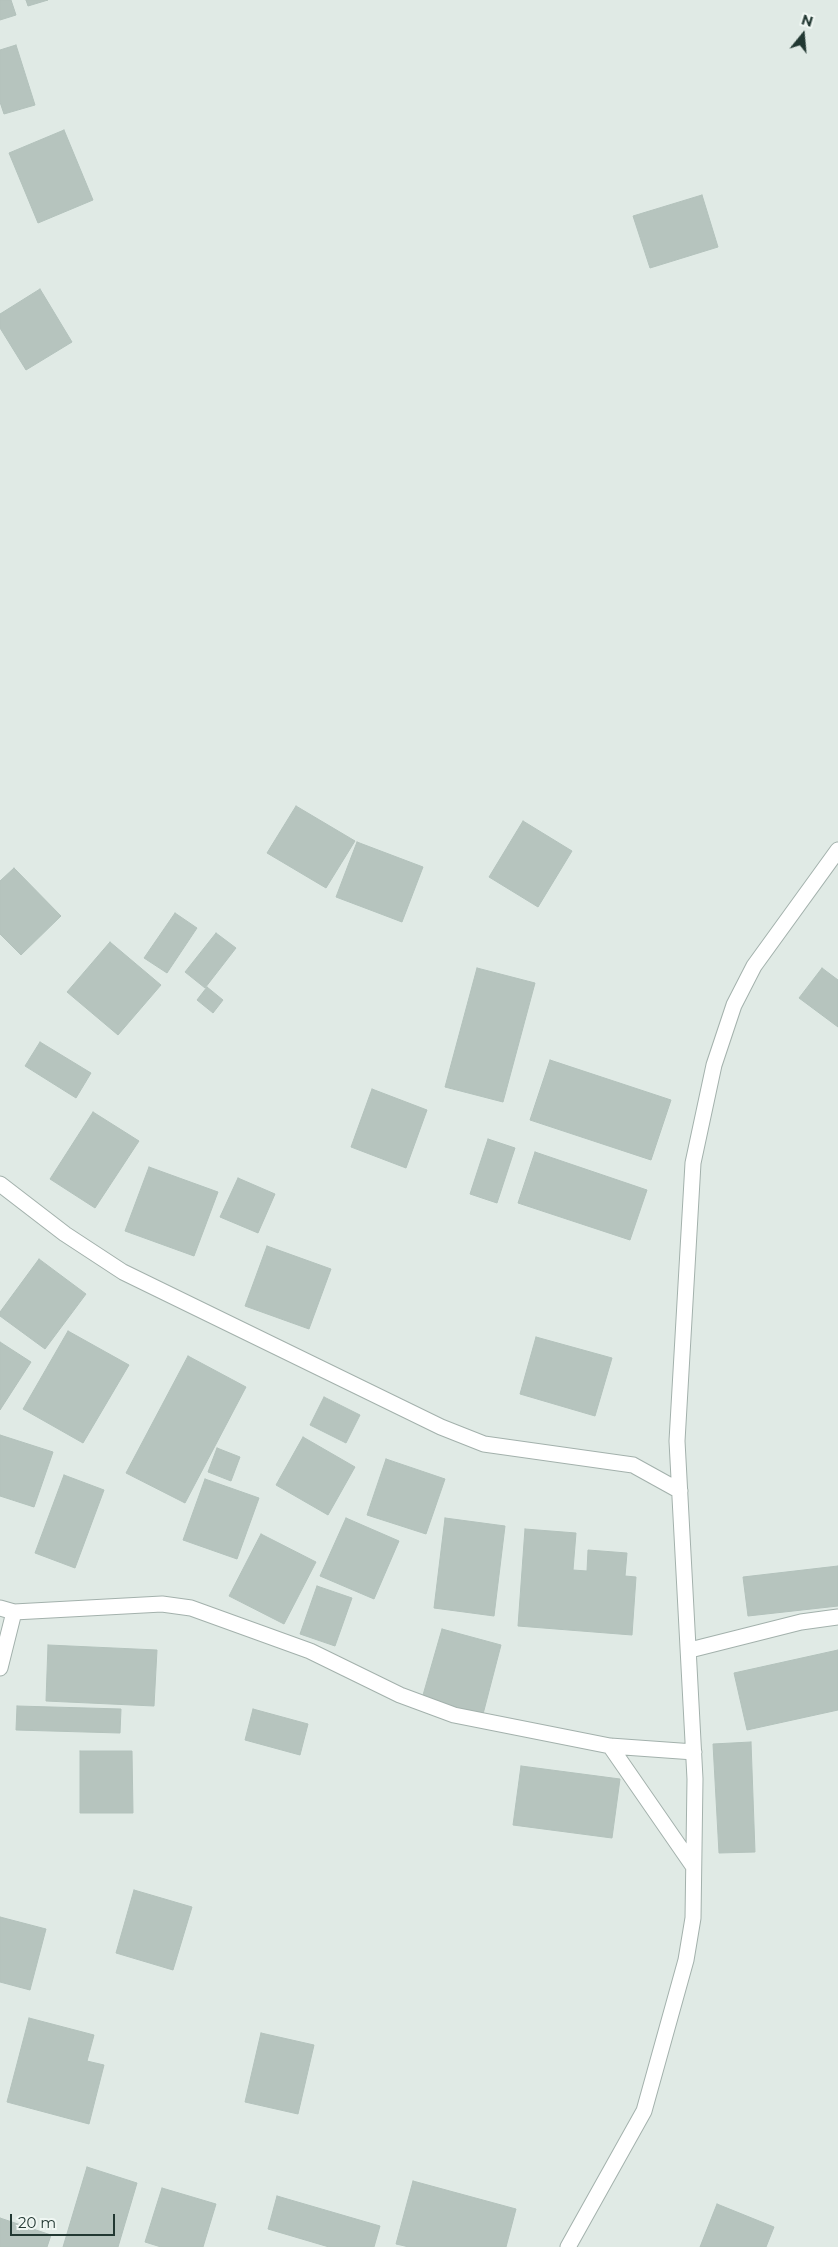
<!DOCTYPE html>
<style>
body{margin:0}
#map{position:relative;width:838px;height:2247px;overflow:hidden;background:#e0eae5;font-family:Montserrat,sans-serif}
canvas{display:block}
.north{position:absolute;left:778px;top:10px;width:50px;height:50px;-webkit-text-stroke:4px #f0f7f3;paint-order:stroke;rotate:17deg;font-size:14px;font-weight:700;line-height:20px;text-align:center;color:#223832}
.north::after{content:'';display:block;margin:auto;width:18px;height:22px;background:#223832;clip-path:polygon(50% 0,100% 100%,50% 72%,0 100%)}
.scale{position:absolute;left:10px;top:2214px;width:105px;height:22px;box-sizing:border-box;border:2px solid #223832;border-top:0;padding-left:6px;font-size:15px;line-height:18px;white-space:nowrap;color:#223832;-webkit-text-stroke:4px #f0f7f3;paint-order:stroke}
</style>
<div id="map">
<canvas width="838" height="2247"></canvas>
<div class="north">N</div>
<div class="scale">20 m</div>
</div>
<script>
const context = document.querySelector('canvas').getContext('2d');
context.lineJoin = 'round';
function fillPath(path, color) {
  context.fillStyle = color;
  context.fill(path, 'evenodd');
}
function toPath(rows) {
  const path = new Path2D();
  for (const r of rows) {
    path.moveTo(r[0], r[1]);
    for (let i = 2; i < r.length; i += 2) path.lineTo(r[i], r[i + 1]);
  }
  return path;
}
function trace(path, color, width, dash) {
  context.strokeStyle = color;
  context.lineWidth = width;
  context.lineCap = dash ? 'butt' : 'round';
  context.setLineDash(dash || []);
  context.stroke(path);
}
const building = toPath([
 [0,0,11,0,16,15,0,20,0,0],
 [26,0,48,0,28,6,26,0],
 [16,45,35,105,4,114,0,102,0,50,16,45],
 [64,130,93,200,38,223,9,153,64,130],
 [702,195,718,247,650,268,633,216,702,195],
 [40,289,72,342,26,370,0,328,0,314,40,289],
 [296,806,355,841,326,888,267,853,296,806],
 [523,821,572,851,538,907,489,877,523,821],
 [357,842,423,867,402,922,336,897,357,842],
 [14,868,61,916,21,955,0,934,0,881,14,868],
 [175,913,197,928,167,973,144,958,175,913],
 [216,933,236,948,205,988,185,972,216,933],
 [110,942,161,985,118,1035,67,992,110,942],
 [477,968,535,983,503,1102,445,1087,477,968],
 [822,968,838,980,838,1027,799,998,822,968],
 [207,987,223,1000,213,1013,197,1000,207,987],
 [40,1042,91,1073,76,1098,25,1066,40,1042],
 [550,1060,671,1100,651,1160,530,1120,550,1060],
 [372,1089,427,1110,406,1168,351,1147,372,1089],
 [93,1112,139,1141,95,1208,50,1179,93,1112],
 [488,1139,515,1148,497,1203,470,1194,488,1139],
 [535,1152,647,1190,630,1240,518,1203,535,1152],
 [149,1167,218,1192,194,1256,125,1231,149,1167],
 [238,1178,275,1194,258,1233,220,1217,238,1178],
 [267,1246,331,1269,309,1329,245,1306,267,1246],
 [39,1259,86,1294,45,1349,0,1316,0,1312,39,1259],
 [68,1331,129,1365,83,1443,23,1409,68,1331],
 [536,1337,612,1358,595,1416,520,1394,536,1337],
 [0,1342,31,1362,0,1410,0,1342],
 [188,1356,246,1387,185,1503,126,1473,188,1356],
 [324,1397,360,1415,346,1443,310,1425,324,1397],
 [0,1435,53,1452,34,1507,0,1496,0,1435],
 [303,1437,355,1467,328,1515,276,1485,303,1437],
 [217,1448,240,1457,231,1481,208,1472,217,1448],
 [386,1459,445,1479,426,1534,367,1515,386,1459],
 [64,1475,104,1490,75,1568,35,1553,64,1475],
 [205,1479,259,1498,237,1559,183,1540,205,1479],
 [346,1518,399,1541,374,1599,320,1576,346,1518],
 [445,1518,505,1526,494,1616,434,1608,445,1518],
 [525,1529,576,1533,573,1570,587,1571,588,1550,627,1553,625,1576,636,1577,632,1635,518,1626,525,1529],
 [261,1534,316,1562,284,1624,229,1596,261,1534],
 [838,1566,838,1606,748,1616,743,1577,838,1566],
 [317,1586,352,1598,335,1646,300,1634,317,1586],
 [442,1629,501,1645,482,1718,421,1702,442,1629],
 [48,1645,157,1650,154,1706,46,1701,48,1645],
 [838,1650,838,1710,747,1730,734,1673,838,1650],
 [17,1706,121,1709,120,1733,16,1730,17,1706],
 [253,1709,308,1724,300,1755,245,1740,253,1709],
 [751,1742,755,1852,719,1853,713,1744,751,1742],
 [80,1751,132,1751,133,1813,80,1813,80,1751],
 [521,1766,620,1779,612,1838,513,1825,521,1766],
 [134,1890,192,1907,173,1970,116,1953,134,1890],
 [0,1917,46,1929,30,1990,0,1982,0,1917],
 [29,2018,94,2035,87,2061,104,2065,89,2124,7,2102,29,2018],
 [261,2033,314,2045,298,2114,245,2102,261,2033],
 [87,2167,137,2183,118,2247,63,2247,87,2167],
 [413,2181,516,2209,506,2247,409,2247,396,2244,413,2181],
 [162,2188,216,2204,203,2247,161,2247,145,2242,162,2188],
 [277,2196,380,2226,374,2247,329,2247,268,2229,277,2196],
 [717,2204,774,2227,766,2247,700,2247,717,2204],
 [0,2218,51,2235,47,2247,0,2247,0,2218]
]);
const minor = toPath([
 [0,1184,65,1234,123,1272,441,1427,484,1444,633,1465,680,1491],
 [0,1608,14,1612,162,1604,191,1608,310,1651,400,1695,454,1715,610,1746,694,1752],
 [690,1650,801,1622,838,1617],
 [0,1668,14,1612],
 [610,1746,693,1866],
 [568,2247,644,2111,686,1960,693,1918,695,1779,677,1441,693,1163,714,1065,734,1005,754,966,838,850]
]);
fillPath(building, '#b6c4be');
trace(building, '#b3c2bc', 1);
trace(minor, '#a3b1ac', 17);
trace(minor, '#fff', 15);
</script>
